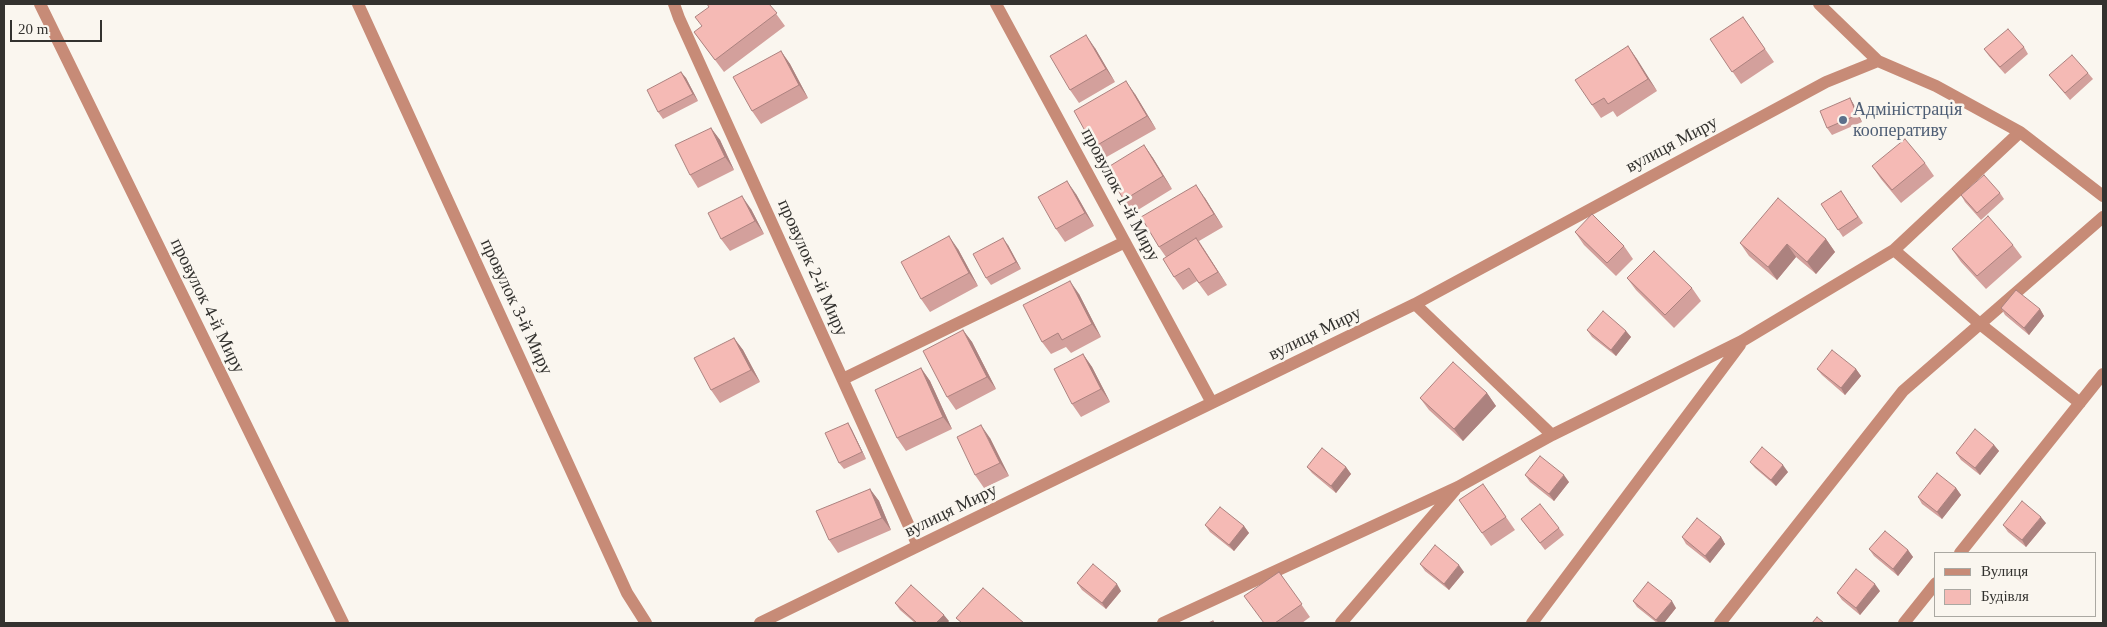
<!DOCTYPE html>
<meta charset="utf-8">
<style>
body{margin:0}
#map{position:relative;width:2107px;height:627px;overflow:hidden;background:#faf6ef;font-family:"Times New Roman",serif}
canvas{display:block}
.frame{position:absolute;inset:0;border:5px solid #33322f;pointer-events:none}
.legend{position:absolute;left:1934px;top:552px;width:162px;height:65px;box-sizing:border-box;background:#faf6ef;border:1px solid #aaa8a2;margin:0;padding:6px 9px;list-style:none;font-size:15px;color:#33322f}
.legend li{display:flex;align-items:center;gap:10px;height:25px}
.legend b{width:25px;border:1px solid #aaa8a2}
.scale{position:absolute;left:10px;top:20px;width:92px;height:22px;box-sizing:border-box;border:2px solid #33322f;border-top:0;padding-left:6px;font-size:15px;line-height:18px;white-space:nowrap;color:#33322f;-webkit-text-stroke:4px #faf6ef;paint-order:stroke}
</style>
<div id="map">
<canvas width="2107" height="627"></canvas>
<div class="frame"></div>
<ul class="legend">
<li><b style="height:6px;background:#c78b77"></b>Вулиця</li>
<li><b style="height:14px;background:#f5bab5"></b>Будівля</li>
</ul>
<div class="scale">20 m</div>
</div>
<script>
const context = document.querySelector('canvas').getContext('2d');
context.lineJoin = 'round';
function toPath(rows) {
  const path = new Path2D();
  for (const r of rows) {
    path.moveTo(r[0], r[1]);
    for (let i = 2; i < r.length; i += 2) path.lineTo(r[i], r[i + 1]);
  }
  return path;
}
function trace(path, color, width, dash) {
  context.strokeStyle = color;
  context.lineWidth = width;
  context.lineCap = dash ? 'butt' : 'round';
  context.setLineDash(dash || []);
  context.stroke(path);
}
function fillPath(path, color) {
  context.fillStyle = color;
  context.fill(path, 'evenodd');
}
function label(font, color, halo, rows, align = 'center') {
  context.font = font + ' "Times New Roman",serif';
  context.lineWidth = 5;
  context.setLineDash([]);
  context.textBaseline = 'middle';
  context.strokeStyle = halo;
  context.fillStyle = color;
  for (const [text, x, y, turn = 0] of rows) {
    context.save();
    context.translate(x, y);
    context.rotate((+turn || 0) * Math.PI / 180);
    context.textAlign = isNaN(turn) ? turn : align;
    if (halo) context.strokeText(text, 0, 0);
    context.fillText(text, 0, 0);
    context.restore();
  }
}
const minor = toPath([
 [40,4,343,623],
 [358,4,627,593,646,623],
 [674,4,679,18,918,546],
 [996,4,1212,403],
 [1819,4,1878,61,1936,86,2020,132,2103,196],
 [1894,250,2020,132],
 [1415,304,1552,435],
 [843,379,1125,242],
 [1960,553,2103,374],
 [760,623,1415,304,1826,82,1878,61],
 [1163,623,1458,487,1552,435,1742,341,1894,250,1980,324,2080,403],
 [1341,623,1455,490],
 [1532,623,1740,345],
 [1720,623,1903,391,2103,217],
 [1904,623,1936,583]
]);
const wall = toPath([
 [769,4,785,26,724,72,694,32],
 [1743,17,1774,62,1741,84,1710,39],
 [1628,46,1657,91,1617,117,1613,111,1601,118,1592,105],
 [2024,47,2028,54,2005,74,1989,56,1984,49],
 [1095,48,1115,82,1079,103,1070,90],
 [781,51,790,64,808,98,761,124,752,111],
 [681,72,686,78,698,101,663,119,658,112],
 [2088,73,2093,79,2070,100,2054,81,2049,75],
 [1135,94,1156,129,1103,159,1094,147],
 [1850,98,1854,105,1862,122,1832,135,1827,128],
 [711,128,720,140,734,170,698,188,690,175],
 [1144,145,1153,158,1172,189,1133,213,1124,200],
 [1925,163,1934,176,1901,203,1881,179,1872,166],
 [1841,191,1863,223,1843,237,1821,204],
 [2000,193,2004,199,1981,220,1965,202,1961,195],
 [1076,194,1094,226,1065,242,1056,229],
 [1205,198,1223,227,1199,241,1227,285,1208,296,1197,281,1183,290,1174,277,1166,257,1159,247],
 [751,209,764,234,730,251,721,239],
 [1575,232,1624,246,1633,259,1616,276,1584,245],
 [1826,239,1835,252,1816,274,1796,257,1777,280,1749,256,1740,243],
 [1008,245,1021,269,991,285,986,278],
 [2013,245,2022,257,1986,289,1961,262,1952,249],
 [958,249,978,286,930,312,921,299],
 [1627,278,1692,288,1701,301,1674,328,1636,290],
 [1079,294,1101,337,1071,353,1066,347,1051,354,1042,342],
 [2001,308,2040,309,2044,316,2029,335,2005,315],
 [963,330,972,342,996,389,956,410,947,397],
 [1587,330,1626,331,1631,337,1616,356,1592,337],
 [734,338,743,350,760,382,720,403,711,390],
 [1083,354,1092,367,1110,402,1081,417,1072,404],
 [921,368,930,381,952,429,906,451,897,438],
 [1817,369,1856,369,1861,376,1845,395,1822,375],
 [1487,393,1496,406,1463,441,1429,410,1420,398],
 [848,423,852,430,866,459,844,469,839,463],
 [990,438,1009,476,984,488,975,475],
 [1994,445,1999,451,1980,475,1961,460,1956,453],
 [1750,462,1788,472,1776,486,1755,468],
 [1307,467,1346,467,1351,474,1336,493,1312,473],
 [1525,475,1569,482,1554,501,1530,482],
 [1483,484,1515,530,1491,546,1459,500],
 [1956,488,1961,495,1942,519,1922,504,1918,497],
 [870,489,879,501,891,530,838,553,829,540],
 [1521,519,1559,528,1564,535,1545,550],
 [2046,523,2026,547,2008,532,2003,525],
 [1205,525,1244,526,1249,533,1234,551,1210,532],
 [1682,537,1721,537,1725,544,1710,563,1686,544],
 [1869,549,1908,550,1913,557,1898,576,1874,556],
 [1420,564,1464,572,1449,590,1425,571],
 [1279,572,1310,617,1302,623,1264,623],
 [1077,583,1121,591,1106,609,1082,590],
 [1880,591,1860,615,1842,600,1837,593],
 [1633,601,1676,608,1664,623,1657,623,1637,607],
 [895,603,949,621,947,623,915,623,900,610]
]);
const shadedWall = toPath([
 [1086,35,1095,48,1115,82,1106,69],
 [1628,46,1637,59,1657,91,1648,79],
 [781,51,790,64,808,98,799,85],
 [681,72,686,78,698,101,693,94],
 [1126,81,1135,94,1156,129,1147,116],
 [1850,98,1854,105,1862,122,1857,115],
 [711,128,720,140,734,170,725,157],
 [1144,145,1153,158,1172,189,1163,176],
 [1067,181,1076,194,1094,226,1085,213],
 [1196,185,1205,198,1223,227,1214,214],
 [742,196,751,209,764,234,755,221],
 [949,236,958,249,978,286,969,273],
 [1003,238,1008,245,1021,269,1016,262],
 [1196,238,1205,251,1227,285,1218,272],
 [1826,239,1835,252,1816,274,1807,262],
 [1787,244,1796,257,1777,280,1768,267],
 [1070,281,1079,294,1101,337,1092,324],
 [2040,309,2044,316,2029,335,2024,328],
 [963,330,972,342,996,389,987,377],
 [1626,331,1631,337,1616,356,1611,350],
 [734,338,743,350,760,382,751,370],
 [1083,354,1092,367,1110,402,1101,389],
 [921,368,930,381,952,429,943,417],
 [1856,369,1861,376,1845,395,1841,388],
 [1487,393,1496,406,1463,441,1454,429],
 [848,423,852,430,866,459,862,452],
 [981,425,990,438,1009,476,1000,463],
 [1994,445,1999,451,1980,475,1975,468],
 [1783,465,1788,472,1776,486,1771,480],
 [1346,467,1351,474,1336,493,1331,486],
 [1564,475,1569,482,1554,501,1549,494],
 [1956,488,1961,495,1942,519,1937,512],
 [870,489,879,501,891,530,882,518],
 [2041,517,2046,523,2026,547,2022,540],
 [1244,526,1249,533,1234,551,1229,545],
 [1721,537,1725,544,1710,563,1705,556],
 [1908,550,1913,557,1898,576,1893,569],
 [1459,565,1464,572,1449,590,1444,584],
 [1117,584,1121,591,1106,609,1102,603],
 [1875,584,1880,591,1860,615,1856,608],
 [1672,601,1676,608,1664,623,1659,623,1656,620],
 [944,615,949,621,947,623,936,623]
]);
const building = toPath([
 [707,4,769,4,777,13,715,60,694,32,702,26,695,17,709,7,707,4],
 [1743,17,1765,49,1732,72,1710,39,1743,17],
 [2008,29,2024,47,2000,67,1984,49,2008,29],
 [1086,35,1106,69,1070,90,1050,56,1086,35],
 [1628,46,1648,79,1608,104,1604,98,1592,105,1575,80,1628,46],
 [781,51,799,85,752,111,733,77,781,51],
 [2072,55,2088,73,2065,93,2049,75,2072,55],
 [681,72,693,94,658,112,647,90,681,72],
 [1126,81,1147,116,1094,147,1074,111,1126,81],
 [1850,98,1857,115,1827,128,1820,111,1850,98],
 [711,128,725,157,690,175,675,145,711,128],
 [1905,139,1925,163,1892,190,1872,166,1905,139],
 [1144,145,1163,176,1124,200,1105,169,1144,145],
 [1984,175,2000,193,1977,213,1961,195,1984,175],
 [1067,181,1085,213,1056,229,1038,197,1067,181],
 [1196,185,1214,214,1159,247,1141,217,1196,185],
 [1841,191,1858,217,1838,230,1821,204,1841,191],
 [742,196,755,221,721,239,708,213,742,196],
 [1778,198,1826,239,1807,262,1787,244,1768,267,1740,243,1778,198],
 [1592,214,1624,246,1607,263,1575,232,1592,214],
 [1988,216,2013,245,1977,276,1952,249,1988,216],
 [949,236,969,273,921,299,901,262,949,236],
 [1003,238,1016,262,986,278,973,254,1003,238],
 [1196,238,1218,272,1199,283,1189,268,1174,277,1163,259,1196,238],
 [1654,251,1692,288,1665,315,1627,278,1654,251],
 [1070,281,1092,324,1062,340,1058,333,1042,342,1023,305,1070,281],
 [2016,290,2040,309,2024,328,2001,308,2016,290],
 [1603,311,1626,331,1611,350,1587,330,1603,311],
 [963,330,987,377,947,397,923,351,963,330],
 [734,338,751,370,711,390,694,358,734,338],
 [1832,350,1856,369,1841,388,1817,369,1832,350],
 [1083,354,1101,389,1072,404,1054,369,1083,354],
 [1453,362,1487,393,1454,429,1420,398,1453,362],
 [921,368,943,417,897,438,875,390,921,368],
 [848,423,862,452,839,463,825,433,848,423],
 [981,425,1000,463,975,475,957,437,981,425],
 [1975,429,1994,445,1975,468,1956,453,1975,429],
 [1762,447,1783,465,1771,480,1750,462,1762,447],
 [1322,448,1346,467,1331,486,1307,467,1322,448],
 [1540,456,1564,475,1549,494,1525,475,1540,456],
 [1937,473,1956,488,1937,512,1918,497,1937,473],
 [1483,484,1506,517,1482,533,1459,500,1483,484],
 [870,489,882,518,829,540,816,511,870,489],
 [2022,501,2041,517,2022,540,2003,525,2022,501],
 [1540,504,1559,528,1540,543,1521,519,1540,504],
 [1220,507,1244,526,1229,545,1205,525,1220,507],
 [1697,518,1721,537,1705,556,1682,537,1697,518],
 [1885,531,1908,550,1893,569,1869,549,1885,531],
 [1435,545,1459,565,1444,584,1420,564,1435,545],
 [1093,564,1117,584,1102,603,1077,583,1093,564],
 [1856,569,1875,584,1856,608,1837,593,1856,569],
 [1279,572,1302,604,1275,623,1264,623,1244,596,1279,572],
 [1648,582,1672,601,1656,620,1633,601,1648,582],
 [911,585,944,615,936,623,917,623,895,603,911,585],
 [983,588,1024,623,962,623,956,618,983,588],
 [1817,617,1824,623,1812,623,1817,617],
 [1213,621,1214,623,1208,623,1213,621]
]);
const markers = [
 [1843,120,5,"#5c6f8a"]
];
const serviceNames = [
 ["Адміністрація",1853,110],
 ["кооперативу",1853,131]
];
const streetNames = [
 ["вулиця Миру",1672,145,-28],
 ["провулок 1-й Миру",1120,195,62],
 ["провулок 2-й Миру",812,268,66],
 ["провулок 4-й Миру",207,306,64],
 ["провулок 3-й Миру",516,307,65],
 ["вулиця Миру",1315,334,-26],
 ["вулиця Миру",951,511,-26]
];
trace(minor, '#c78b77', 12);
fillPath(wall, '#d3a09c');
fillPath(shadedWall, '#ac827f');
fillPath(building, '#f5bab5');
trace(building, '#ac827f', 1);
for (const [x, y, r, color] of markers) {
  const dot = new Path2D();
  dot.arc(x, y, r, 0, 2 * Math.PI);
  context.fillStyle = color;
  context.fill(dot);
  trace(dot, '#faf6ef', 2);
}
label('18px', '#4e5e75', '#faf6ef', serviceNames, 'left');
label('18px', '#33322f', '#faf6ef', streetNames);
</script>
